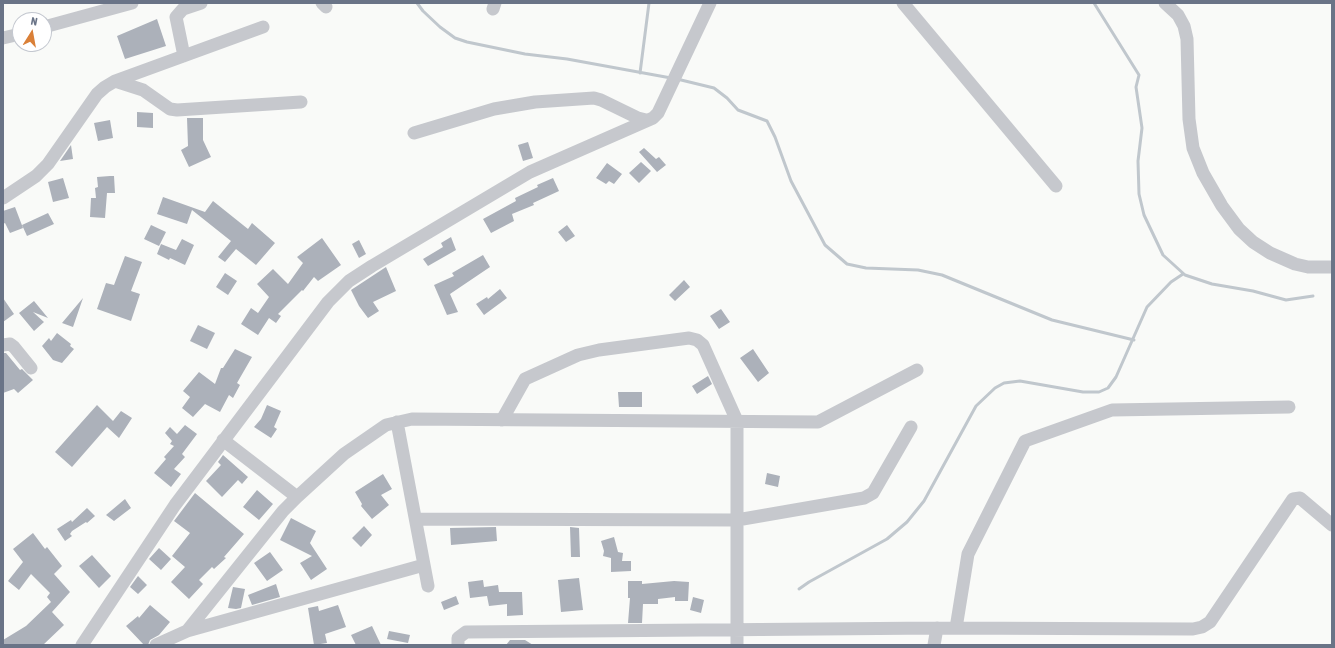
<!DOCTYPE html>
<style>
body{margin:0}
#map{position:relative;width:1335px;height:648px;overflow:hidden;background:#f9faf8;font-family:"Asap Condensed",sans-serif}
canvas{display:block}
.frame{position:absolute;inset:0;border:4px solid #6a7487;pointer-events:none}
.north{position:absolute;left:12px;top:12px;width:40px;height:40px;box-sizing:border-box;background:#fff;border:1px solid #c3c7cf;border-radius:50%;rotate:11deg;font-size:11px;font-weight:700;line-height:16px;text-align:center;color:#6a7487}
.north::after{content:'';display:block;margin:auto;width:14px;height:18px;background:#da8038;clip-path:polygon(50% 0,100% 100%,50% 72%,0 100%)}
</style>
<div id="map">
<canvas width="1335" height="648"></canvas>
<div class="frame"></div>
<div class="north">N</div>
</div>
<script>
const context = document.querySelector('canvas').getContext('2d');
context.lineJoin = 'round';
function toPath(rows) {
  const path = new Path2D();
  for (const r of rows) {
    path.moveTo(r[0], r[1]);
    for (let i = 2; i < r.length; i += 2) path.lineTo(r[i], r[i + 1]);
  }
  return path;
}
function trace(path, color, width, dash) {
  context.strokeStyle = color;
  context.lineWidth = width;
  context.lineCap = dash ? 'butt' : 'round';
  context.setLineDash(dash || []);
  context.stroke(path);
}
function fillPath(path, color) {
  context.fillStyle = color;
  context.fill(path, 'evenodd');
}
const stream = toPath([
 [417,3,423,11,440,27,455,38,467,42,525,54,567,59,671,78],
 [1094,3,1139,75,1136,87,1142,128,1138,161,1139,194,1144,215,1163,255,1185,275,1212,284,1253,291,1286,300,1313,296],
 [640,73,649,3],
 [677,79,714,88,727,98,738,110,767,121,775,137,791,181,825,245,847,264,866,268,918,270,942,275,1052,320,1134,340],
 [799,589,809,582,887,539,907,522,924,501,976,406,995,388,1004,383,1020,381,1083,392,1099,392,1108,388,1116,377,1147,307,1171,282,1183,274]
]);
const building = toPath([
 [157,19,166,46,125,59,117,36],
 [137,112,153,113,153,128,137,127],
 [187,118,203,118,203,140,211,157,189,167,181,150,188,146],
 [110,120,113,138,98,141,94,123],
 [528,142,533,158,523,161,518,145],
 [71,145,73,159,60,161],
 [644,148,656,159,659,157,666,165,657,172,639,152],
 [641,162,651,171,639,183,629,173],
 [607,163,622,174,614,184,609,181,606,184,596,178],
 [110,176,114,176,115,193,107,193,105,218,90,217,91,198,96,198,95,188,98,187,97,177],
 [63,178,69,198,53,202,48,182],
 [553,178,559,191,533,203,534,205,512,214,514,221,491,233,483,219,516,201,515,198,538,187,537,185],
 [163,197,205,212,213,201,248,229,252,223,275,243,256,265,236,249,225,262,218,257,231,241,192,210,187,224,157,214],
 [15,207,23,228,10,233,5,223,3,224,3,211],
 [48,213,54,224,27,236,22,225],
 [151,225,166,232,159,246,144,239],
 [567,225,575,236,566,242,558,232],
 [451,237,456,250,428,266,423,259,443,247,441,243],
 [322,238,341,265,318,281,314,277,303,291,302,290,278,314,281,316,276,323,269,318,258,335,241,324,251,308,258,313,269,297,257,284,273,269,288,284,303,263,297,257],
 [182,239,194,245,185,265,170,258,169,260,157,254,161,244,176,250],
 [359,240,366,254,359,258,352,244],
 [483,255,490,267,450,294,458,312,447,315,434,285,454,276,452,273],
 [125,256,142,262,131,291,140,294,131,321,97,309,106,283,114,285],
 [386,267,396,291,373,302,379,311,368,318,359,306,351,290],
 [225,273,237,281,228,295,216,287],
 [684,280,690,287,675,301,669,295],
 [500,289,507,298,484,315,476,304,487,297,488,299],
 [3,298,14,314,3,322],
 [83,298,73,327,62,323],
 [34,301,48,318,33,312,44,322,34,331,19,313],
 [721,309,730,322,719,329,710,316],
 [198,325,215,333,207,349,190,341],
 [57,333,71,344,70,346,74,349,62,363,53,360,42,346,49,338,51,341],
 [235,349,252,357,237,383,240,385,233,398,229,395,220,412,205,404,193,417,182,408,190,397,183,391,199,372,215,384,221,368,223,368],
 [753,349,769,373,758,382,740,358],
 [3,353,6,353,20,370,22,369,33,380,18,393,14,389,3,393],
 [708,376,712,384,697,394,692,386],
 [618,392,642,392,642,407,619,407],
 [97,405,113,421,121,411,132,418,119,438,107,427,72,467,55,452],
 [267,405,281,411,274,427,277,429,271,438,254,427,261,419],
 [185,425,197,434,182,454,185,457,174,469,181,474,171,487,154,473,166,459,164,457,174,446,170,444,172,441,165,433,170,427,177,434],
 [223,455,248,477,242,484,238,480,222,497,206,481,221,465,218,462],
 [767,473,780,476,778,487,765,484],
 [383,474,392,489,381,495,389,505,372,519,361,506,362,504,355,492],
 [257,490,273,504,259,520,243,507],
 [195,493,244,534,224,557,226,558,214,569,212,567,199,580,203,584,189,599,171,582,185,567,172,556,190,533,174,521],
 [125,499,131,508,114,521,106,515],
 [87,508,95,516,87,523,86,522,72,531,70,534,72,536,65,541,57,529,71,520,72,522],
 [291,518,316,531,310,543,327,569,311,580,300,563,312,556,280,540],
 [364,526,372,535,361,547,352,538],
 [496,527,497,541,451,545,450,528],
 [570,527,579,528,580,557,571,557],
 [33,533,45,549,47,547,62,566,54,574,70,592,52,612,64,625,43,645,3,645,3,640,26,626,51,602,47,597,50,593,31,574,19,590,8,581,23,562,13,549],
 [614,537,618,552,623,553,622,561,631,561,631,571,611,572,611,558,603,556,604,551,601,541],
 [159,548,171,559,161,570,149,559],
 [270,552,283,570,267,581,254,563],
 [92,555,111,576,99,588,79,566],
 [138,576,147,585,138,594,130,587],
 [579,578,583,610,561,612,558,580],
 [483,580,484,587,498,585,499,592,522,592,523,615,507,616,507,604,489,606,487,596,470,598,468,582],
 [628,581,642,581,642,584,674,581,689,582,688,601,675,601,675,597,658,599,658,604,643,604,642,623,628,623,630,598,628,598],
 [276,584,280,597,252,605,248,595],
 [233,587,245,589,241,608,236,609,228,608],
 [456,596,459,604,444,610,441,602],
 [693,597,704,600,701,613,690,610],
 [150,605,170,622,159,635,150,640,148,645,144,645,126,626,138,616,139,618],
 [338,605,346,627,325,634,327,643,314,645,308,608,318,606,319,611],
 [372,626,381,645,356,645,351,635],
 [389,631,410,635,408,643,387,639],
 [510,640,525,640,533,645,506,645]
]);
const minor = toPath([
 [322,3,326,7],
 [903,3,1056,186],
 [1165,3,1178,15,1184,26,1187,39,1189,119,1193,148,1203,173,1222,206,1239,229,1253,242,1270,253,1295,264,1308,267,1332,267],
 [493,9,495,3],
 [44,27,132,3],
 [3,38,20,34],
 [184,56,176,17,183,9,201,3],
 [115,81,143,90,170,109,177,110,301,102],
 [414,133,494,109,535,102,594,98,601,100,638,118,646,120],
 [3,198,36,176,48,164,97,94,105,87,115,81,263,27],
 [3,345,10,344,14,347,31,368],
 [502,420,525,379,578,355,599,350,689,338,697,340,703,345,737,421,737,645],
 [397,422,428,586],
 [223,440,297,497],
 [416,519,737,520,864,498,873,493,911,427],
 [956,628,968,554,1025,441,1112,410,1289,407],
 [187,631,424,565],
 [82,645,175,505,328,302,349,281,372,266,530,172,653,118,658,113,710,3],
 [156,645,187,631,283,511,297,497,344,454,386,425,412,419,818,422,917,370],
 [458,645,458,638,466,632,937,628,1193,629,1202,627,1210,622,1293,499,1300,498,1332,525],
 [934,645,937,628]
]);
trace(stream, '#c0c7cd', 3);
fillPath(building, '#acb1ba');
trace(minor, '#c6c8cd', 13);
</script>
